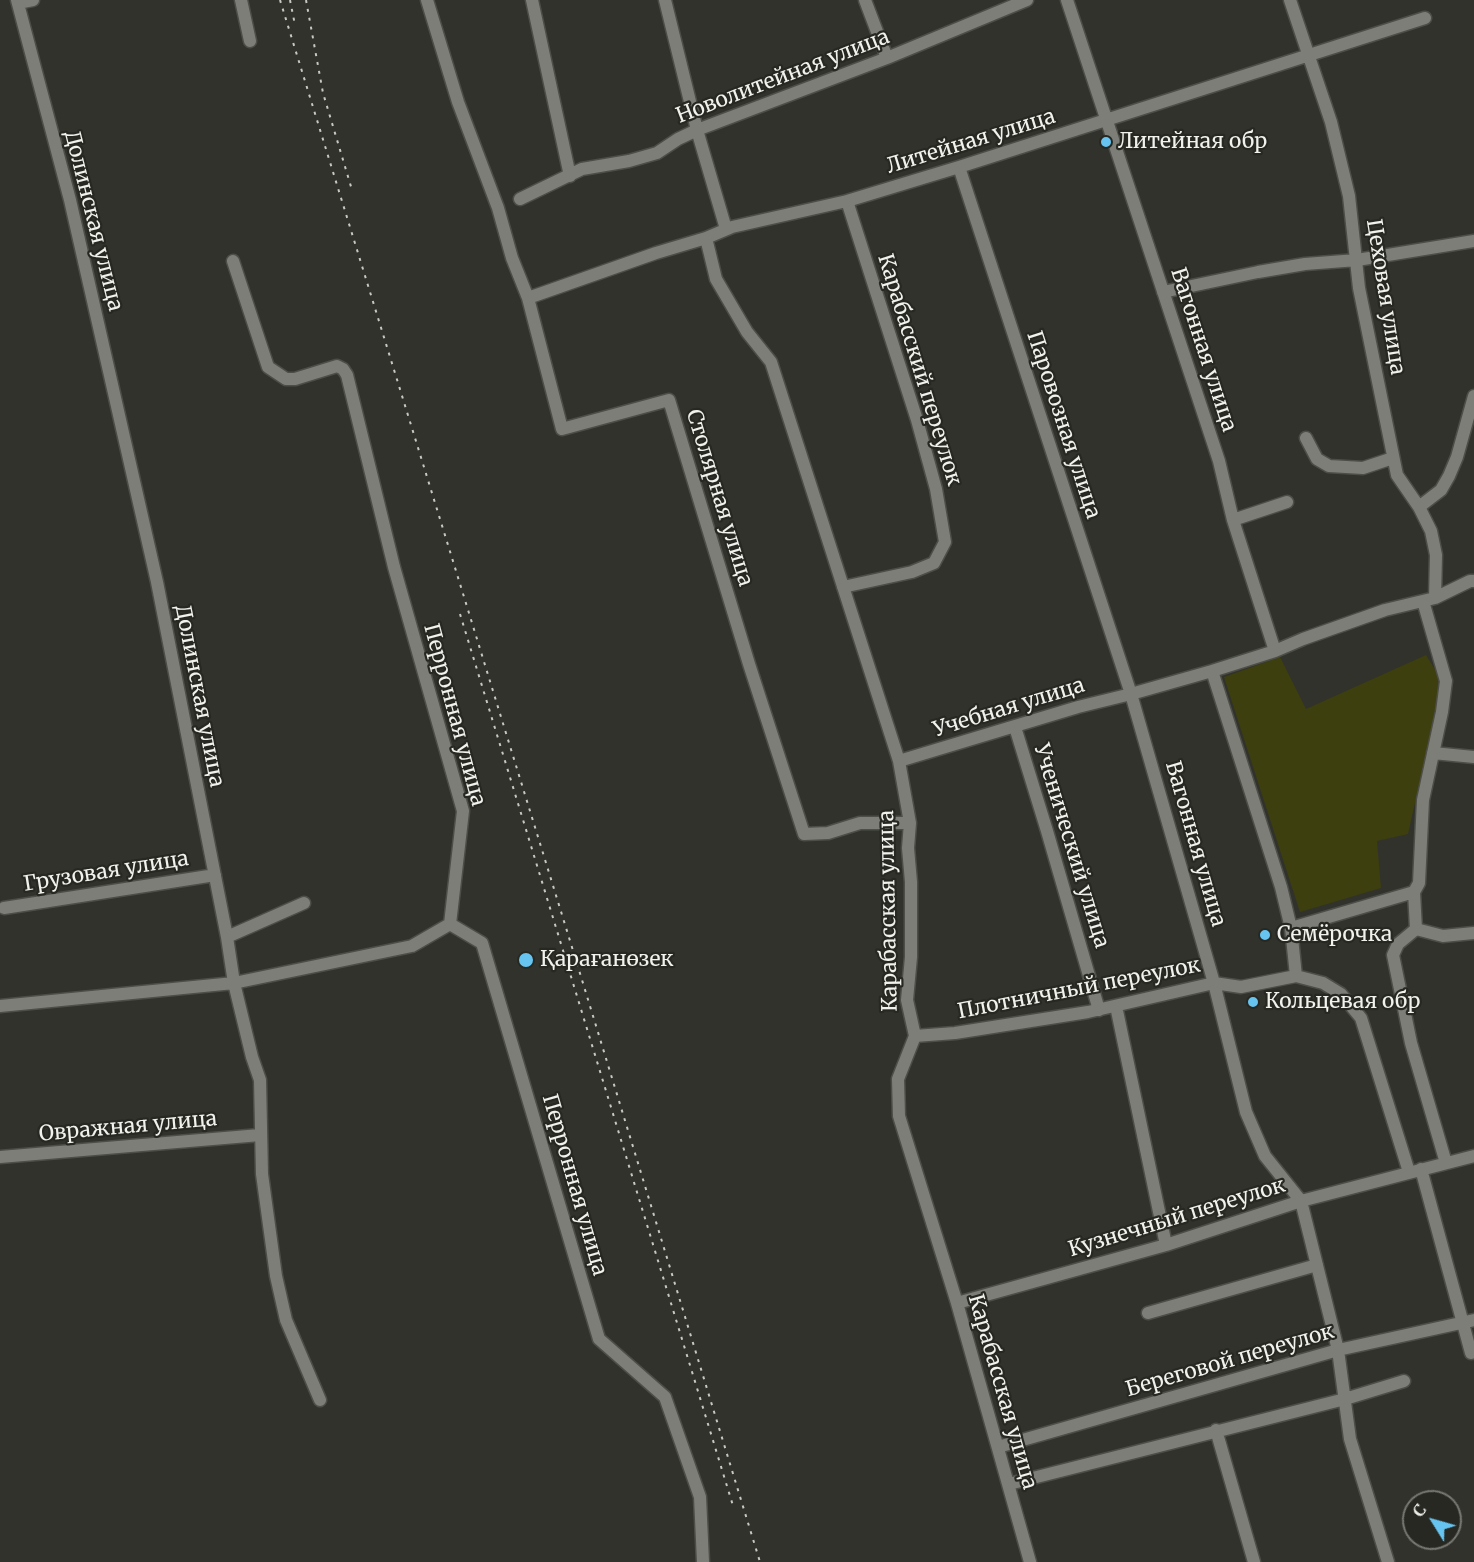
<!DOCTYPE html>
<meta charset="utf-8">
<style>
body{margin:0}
#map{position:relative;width:1474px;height:1562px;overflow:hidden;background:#31322c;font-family:Merriweather,serif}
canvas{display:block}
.north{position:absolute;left:1402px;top:1490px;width:60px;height:60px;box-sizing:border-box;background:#272822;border:2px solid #787873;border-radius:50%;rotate:307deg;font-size:16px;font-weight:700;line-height:24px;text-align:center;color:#f1f1ed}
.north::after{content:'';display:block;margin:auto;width:21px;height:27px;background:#67c4f0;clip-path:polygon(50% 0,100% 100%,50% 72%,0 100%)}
</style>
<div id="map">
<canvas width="1474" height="1562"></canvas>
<div class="north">С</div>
</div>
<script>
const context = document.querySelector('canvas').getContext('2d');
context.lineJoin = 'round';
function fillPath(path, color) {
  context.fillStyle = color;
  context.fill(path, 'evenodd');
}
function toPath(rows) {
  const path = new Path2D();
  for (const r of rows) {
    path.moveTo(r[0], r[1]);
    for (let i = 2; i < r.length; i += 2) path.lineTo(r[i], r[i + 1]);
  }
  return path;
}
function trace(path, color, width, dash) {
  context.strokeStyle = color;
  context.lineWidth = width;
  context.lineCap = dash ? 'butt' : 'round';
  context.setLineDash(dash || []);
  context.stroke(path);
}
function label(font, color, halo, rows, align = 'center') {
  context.font = font + ' Merriweather,serif';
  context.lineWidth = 4.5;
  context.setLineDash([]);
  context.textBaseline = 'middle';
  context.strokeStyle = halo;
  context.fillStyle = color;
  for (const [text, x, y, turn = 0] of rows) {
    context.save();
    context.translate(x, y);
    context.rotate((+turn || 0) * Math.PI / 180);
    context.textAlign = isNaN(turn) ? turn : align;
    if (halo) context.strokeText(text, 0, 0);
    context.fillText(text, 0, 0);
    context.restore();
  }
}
const green = toPath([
 [1426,655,1442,681,1408,834,1377,841,1381,888,1300,912,1224,677,1280,657,1306,709]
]);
const minor = toPath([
 [17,0,70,200,157,582,227,937,234,983,252,1057,260,1080,262,1174,276,1276,286,1320,320,1400],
 [241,0,250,41],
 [427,0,458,102,498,208,512,258,528,298,562,429,669,400,749,664,804,834,828,833,860,823,910,823],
 [532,0,570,176],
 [665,0,697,130,726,229],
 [865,0,887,58],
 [1067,0,1219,461,1233,520,1275,651,1212,671,1131,694,1214,983,1246,1112,1265,1156,1301,1201,1338,1350,1350,1439,1388,1562],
 [1290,0,1331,122,1349,196,1359,288,1397,475,1419,507,1431,531,1436,555,1435,598],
 [18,3,33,0],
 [520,199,582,169,629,161,657,153,678,139,697,130,887,58,1027,0],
 [706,238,716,279,747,332,771,362,899,761,910,823,908,848,911,882,911,957,907,1000,915,1036,898,1079,899,1116,957,1303,1030,1562],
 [233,261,268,367,286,379,295,379,337,366,343,369,347,375,394,567,463,811,450,924],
 [1163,292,1258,272,1305,264,1357,260,1474,241],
 [528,298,656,253,706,238,732,227,847,201,959,167,1425,18],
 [1306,438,1317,459,1329,466,1363,468,1393,458],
 [1419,507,1441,490,1449,476,1457,457,1474,396],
 [1233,520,1287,502],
 [843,587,912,572,934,563,945,542,936,489,917,420,847,201],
 [1275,651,1303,639,1385,610,1435,598,1470,581,1474,581],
 [1212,671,1281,887,1291,928,1296,976],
 [1015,727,1047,831,1099,1010],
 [1433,753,1474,757],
 [899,761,1078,707,1131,694,959,167],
 [1414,892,1419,883,1423,800,1442,712,1446,681,1423,601],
 [1414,892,1416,929,1443,936,1474,933],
 [4,908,215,875],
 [450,924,482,943,599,1339,665,1397,700,1497,703,1562],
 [1291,928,1414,892],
 [1416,929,1398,944,1393,955,1411,1043,1446,1163],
 [227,937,304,903],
 [0,1006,234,983,412,946,450,924],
 [1116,1006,1166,1245],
 [915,1036,955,1033,1088,1012,1214,983,1241,987,1296,976,1323,983,1341,994,1361,1018,1409,1172],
 [0,1157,260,1135],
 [1421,1169,1471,1353],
 [957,1303,1166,1245,1301,1201,1474,1156],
 [1148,1313,1317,1265],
 [1216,1430,1254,1562],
 [998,1447,1338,1350,1474,1320],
 [1009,1484,1345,1399,1404,1381]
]);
const rail = toPath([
 [280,0,571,944,760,1562],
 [290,0,295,25],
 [306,0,323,93,352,190],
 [460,614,734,1509]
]);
const markers = [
 [1106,142,6,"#67c4f0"],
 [1265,935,6,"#67c4f0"],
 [526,960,8,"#67c4f0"],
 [1253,1002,6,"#67c4f0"]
];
const streetNames = [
 ["Новолитейная улица",783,77,-21],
 ["Литейная улица",971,142,-17],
 ["Долинская улица",93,221,76],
 ["Цеховая улица",1385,297,81],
 ["Вагонная улица",1203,350,72],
 ["Карабасский переулок",919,370,73],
 ["Паровозная улица",1063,425,72],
 ["Столярная улица",719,498,73],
 ["Долинская улица",199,696,79],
 ["Учебная улица",1009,708,-17],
 ["Перронная улица",454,715,75],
 ["Вагонная улица",1195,844,74],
 ["Ученический улица",1071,846,73],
 ["Грузовая улица",106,872,-9],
 ["Карабасская улица",889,911,-91],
 ["Плотничный переулок",1079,989,-11],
 ["Овражная улица",128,1127,-5],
 ["Перронная улица",574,1185,74],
 ["Кузнечный переулок",1177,1218,-17],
 ["Береговой переулок",1230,1361,-16],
 ["Карабасская улица",1002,1392,74]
];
const poiNames = [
 ["Литейная обр",1118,142],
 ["Семёрочка",1277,935],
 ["Қарағанөзек",540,960],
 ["Кольцевая обр",1265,1002]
];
fillPath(green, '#3e3f0e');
trace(minor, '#4d4e48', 15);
trace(minor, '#7d7e77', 12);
trace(rail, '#c8c9c4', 2, [3, 6]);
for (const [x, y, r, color] of markers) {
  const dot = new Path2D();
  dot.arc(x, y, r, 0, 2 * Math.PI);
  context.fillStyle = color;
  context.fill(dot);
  trace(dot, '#272822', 2);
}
label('21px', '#f1f1ed', '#272822', streetNames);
label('21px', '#f1f1ed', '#272822', poiNames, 'left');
</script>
